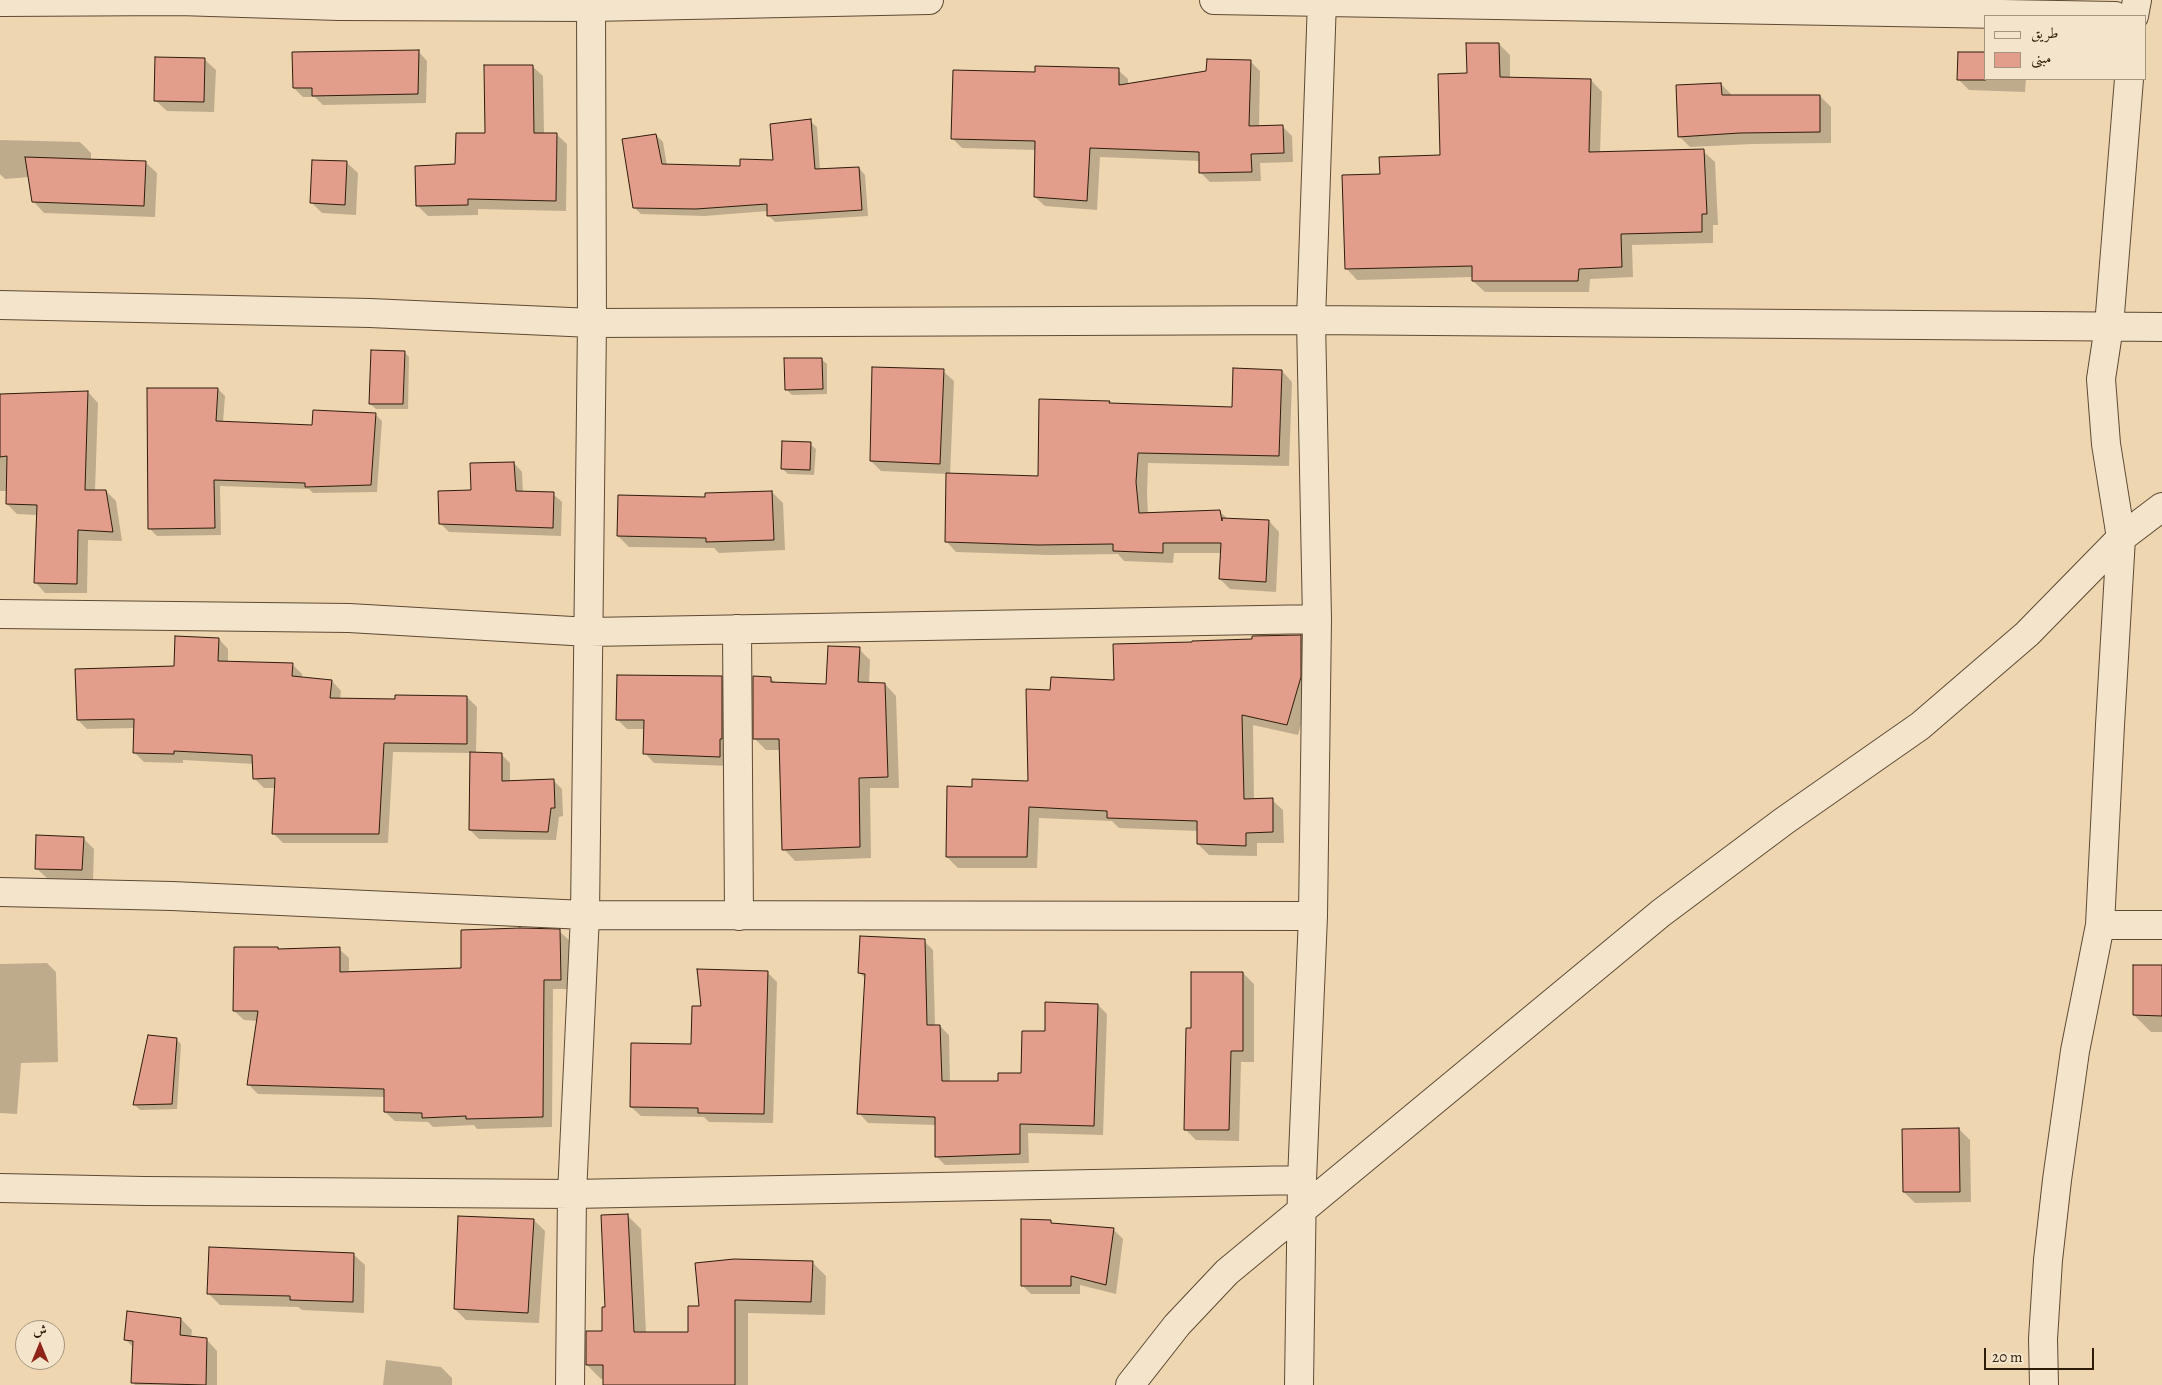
<!DOCTYPE html>
<meta charset="utf-8">
<style>
body{margin:0}
#map{position:relative;width:2162px;height:1385px;overflow:hidden;background:#eed6b0;font-family:Alegreya,Amiri,serif}
canvas{display:block}
.legend{position:absolute;left:1984px;top:15px;width:162px;height:65px;box-sizing:border-box;background:#f4e4cc;border:1px solid #a5947e;margin:0;padding:6px 9px;list-style:none;font-size:15px;color:#2e1c0a}
.legend li{display:flex;align-items:center;gap:10px;height:25px}
.legend b{width:25px;border:1px solid #a5947e}
.north{position:absolute;left:15px;top:1320px;width:50px;height:50px;box-sizing:border-box;background:#f4e4cc;border:1px solid #a5947e;border-radius:50%;rotate:0deg;font-size:14px;font-weight:700;line-height:20px;text-align:center;color:#2e1c0a}
.north::after{content:'';display:block;margin:auto;width:18px;height:22px;background:#8f2418;clip-path:polygon(50% 0,100% 100%,50% 72%,0 100%)}
.scale{position:absolute;left:1984px;top:1348px;width:110px;height:22px;box-sizing:border-box;border:2px solid #2e1c0a;border-top:0;padding-left:6px;font-size:15px;line-height:18px;white-space:nowrap;color:#2e1c0a;-webkit-text-stroke:4px #f4e4cc;paint-order:stroke}
</style>
<div id="map">
<canvas width="2162" height="1385"></canvas>
<ul class="legend">
<li><b style="height:6px;background:#f4e4cc"></b>طريق</li>
<li><b style="height:14px;background:#e29d8b"></b>مبنى</li>
</ul>
<div class="north">ش</div>
<div class="scale">20 m</div>
</div>
<script>
const context = document.querySelector('canvas').getContext('2d');
context.lineJoin = 'round';
function fillPath(path, color) {
  context.fillStyle = color;
  context.fill(path, 'evenodd');
}
function toPath(rows) {
  const path = new Path2D();
  for (const r of rows) {
    path.moveTo(r[0], r[1]);
    for (let i = 2; i < r.length; i += 2) path.lineTo(r[i], r[i + 1]);
  }
  return path;
}
function trace(path, color, width, dash) {
  context.strokeStyle = color;
  context.lineWidth = width;
  context.lineCap = dash ? 'butt' : 'round';
  context.setLineDash(dash || []);
  context.stroke(path);
}
const shadow = toPath([
 [1994,0,2036,0,2036,14,2007,13],
 [1499,44,1510,55,1510,79,1591,80,1602,92,1600,153,1703,151,1715,162,1718,225,1713,225,1713,243,1632,245,1633,277,1590,279,1589,292,1485,292,1473,281,1473,277,1357,280,1346,268,1381,175,1442,156,1468,74],
 [418,51,427,61,426,103,323,105,315,97,303,97,294,88],
 [204,59,216,70,214,112,167,111,155,100],
 [1250,61,1260,71,1259,127,1282,126,1292,136,1293,162,1260,163,1261,181,1210,182,1200,172,1200,161,1100,157,1097,210,1045,206,1035,197,1036,150,962,148,952,138,1037,74,1118,70,1128,79,1128,85,1208,72],
 [532,66,543,76,544,134,556,134,567,144,566,211,478,209,478,215,428,216,418,206,487,134],
 [1958,79,2026,79,2025,92,1969,90],
 [1721,84,1732,95,1820,96,1831,107,1831,143,1752,144,1690,147,1679,136],
 [810,121,817,127,820,170,859,168,865,175,868,216,775,222,768,215,768,211,704,216,641,214,634,207,656,135,663,142,667,166,741,167,774,162],
 [0,140,80,142,91,153,91,160,145,162,157,173,155,217,44,213,33,201,29,177,5,179,0,174],
 [346,162,358,173,356,215,322,213,311,202],
 [404,352,409,357,408,409,376,409,370,404],
 [821,359,827,364,827,394,792,395,787,390],
 [943,371,954,381,950,475,1039,477,1109,402,1111,404,1233,408,1282,371,1292,382,1289,466,1148,463,1147,494,1148,514,1220,512,1228,519,1269,521,1279,532,1276,592,1230,589,1220,579,1221,553,1174,553,1173,563,1124,561,1118,554,1049,555,956,552,946,541,947,474,881,471,871,461],
 [148,389,218,389,225,396,223,422,314,426,375,414,382,421,377,492,313,493,309,489,220,486,221,535,157,536,150,529],
 [88,392,98,403,95,491,106,491,116,501,122,541,88,540,87,593,45,593,35,582,37,515,17,514,7,504,7,491,0,491,0,396],
 [810,444,816,449,814,475,788,474,783,469],
 [514,463,522,472,523,493,553,494,562,502,561,536,449,532,440,523,472,491],
 [772,492,783,503,785,550,719,553,714,548,629,547,618,536,706,498],
 [1301,636,1312,647,1311,689,1298,735,1253,725,1254,800,1272,800,1283,810,1284,843,1257,843,1257,856,1209,855,1198,844,1198,831,1119,828,1112,821,1039,818,1037,868,958,868,947,857,973,788,1029,782,1051,691,1115,682,1253,640],
 [219,639,228,649,228,662,292,664,302,674,302,678,332,681,341,691,340,699,396,700,467,697,477,707,476,753,501,754,510,763,510,782,553,780,562,789,563,816,559,817,556,840,479,839,470,830,471,753,393,752,388,843,283,843,273,833,275,788,264,788,254,778,254,764,183,760,183,763,144,762,134,752,135,728,87,729,78,720,175,668],
 [859,649,870,660,869,684,885,684,896,696,899,788,870,788,871,858,795,861,784,849,781,750,766,750,755,739,770,678,776,683,828,685],
 [721,677,731,687,729,766,654,763,645,753,645,729,627,729,617,719],
 [83,838,94,849,93,881,48,879,36,868],
 [559,931,569,940,570,989,553,989,552,1127,477,1129,474,1125,433,1127,428,1122,395,1121,385,1112,386,1097,258,1094,248,1084,258,1021,244,1020,234,1011,279,950,339,949,349,958,349,973,462,969],
 [924,941,933,950,935,1026,940,1026,949,1035,950,1082,1000,1083,1022,1074,1046,1033,1098,1005,1107,1014,1103,1135,1028,1133,1029,1163,945,1165,936,1156,937,1125,868,1123,859,1113,866,979,860,973],
 [47,963,56,972,58,1062,21,1063,17,1114,0,1113,0,964],
 [2162,966,2162,1032,2151,1032,2134,1015],
 [767,972,777,982,773,1123,709,1122,704,1117,641,1116,631,1107,693,1045,702,1007],
 [1243,973,1254,984,1254,1062,1241,1062,1239,1141,1196,1140,1185,1129,1192,1029],
 [149,1037,176,1039,181,1044,177,1109,140,1110,135,1105],
 [1959,1129,1970,1140,1971,1202,1915,1203,1904,1192],
 [627,1215,641,1229,646,1333,689,1333,700,1307,812,1262,826,1276,825,1315,748,1313,748,1385,604,1385,604,1379,601,1379,587,1365,603,1333,606,1308],
 [534,1220,545,1231,539,1323,466,1320,455,1309],
 [1050,1221,1053,1224,1114,1230,1123,1239,1116,1294,1080,1285,1080,1294,1031,1294,1022,1285],
 [353,1254,365,1265,364,1313,302,1310,298,1307,220,1305,209,1294],
 [181,1319,192,1330,191,1338,206,1339,217,1351,217,1385,135,1385,132,1382,134,1348,125,1339],
 [386,1360,441,1367,452,1378,452,1385,383,1385]
]);
const building = toPath([
 [1466,43,1499,43,1500,77,1591,79,1589,152,1704,149,1707,214,1702,214,1702,232,1621,234,1622,267,1579,269,1578,281,1472,281,1472,266,1345,269,1342,175,1380,174,1379,157,1440,155,1438,74,1467,73,1466,43],
 [419,50,418,94,312,96,312,88,293,88,292,52,419,50],
 [1958,52,1986,52,1986,80,1957,80,1958,52],
 [155,57,205,58,204,102,154,101,155,57],
 [1207,59,1251,60,1249,126,1283,125,1284,153,1251,154,1252,172,1199,173,1199,152,1090,148,1087,201,1034,197,1035,141,951,139,953,70,1035,72,1035,66,1119,68,1119,85,1206,71,1207,59],
 [484,65,533,65,534,133,557,133,556,201,468,199,468,205,416,206,415,166,455,164,456,133,485,133,484,65],
 [1721,83,1722,95,1820,95,1820,132,1740,133,1678,137,1676,85,1721,83],
 [811,119,815,169,859,167,862,210,767,216,767,204,696,209,633,208,622,139,656,134,662,164,740,166,740,159,773,160,770,124,811,119],
 [25,157,146,161,144,206,32,202,25,157],
 [312,160,347,161,345,205,310,203,312,160],
 [371,350,405,351,403,404,369,404,371,350],
 [784,358,822,358,823,389,785,390,784,358],
 [872,367,944,369,940,464,870,461,872,367],
 [1233,368,1282,370,1279,456,1138,453,1136,482,1139,513,1220,510,1222,521,1222,518,1269,520,1266,582,1219,579,1221,543,1163,543,1163,553,1113,551,1113,544,1038,545,945,542,946,473,1038,476,1039,399,1110,401,1109,403,1232,407,1233,368],
 [147,388,218,388,216,421,312,425,313,410,376,413,371,485,305,487,305,483,214,480,215,528,148,529,147,388],
 [88,391,85,490,106,490,113,532,78,530,77,584,34,583,37,505,6,504,7,456,0,457,0,394,88,391],
 [782,441,811,442,810,470,781,469,782,441],
 [514,462,516,491,554,492,553,528,439,524,438,491,471,490,470,463,514,462],
 [772,491,774,540,706,542,706,538,617,536,618,495,705,497,705,493,772,491],
 [1301,635,1301,677,1287,725,1242,715,1244,799,1273,798,1273,832,1246,833,1246,846,1197,844,1197,821,1107,818,1107,811,1029,807,1027,857,946,857,947,786,972,787,972,779,1028,781,1026,689,1050,690,1051,677,1114,680,1113,644,1192,642,1192,641,1252,639,1252,636,1301,635],
 [175,636,219,638,218,661,293,663,292,676,332,680,330,698,395,699,395,695,467,696,467,744,384,743,379,834,272,834,275,778,253,779,252,755,174,751,174,754,133,753,134,719,77,720,75,669,174,666,175,636],
 [828,646,860,647,858,682,885,683,888,777,859,778,860,847,782,850,779,739,753,739,753,676,771,677,771,682,826,684,828,646],
 [617,675,722,676,722,739,720,739,720,757,643,754,644,720,616,720,617,675],
 [470,752,502,753,502,781,554,779,555,808,551,808,548,832,469,830,470,752],
 [36,835,84,837,82,870,35,869,36,835],
 [520,928,560,929,561,980,544,980,543,1117,466,1119,466,1116,422,1118,422,1113,384,1112,384,1089,247,1085,258,1011,233,1011,234,947,278,947,278,949,340,947,340,972,461,968,461,930,520,928],
 [860,936,925,939,927,1025,940,1025,942,1081,998,1081,998,1073,1021,1073,1022,1031,1045,1031,1045,1002,1098,1004,1094,1126,1020,1124,1020,1154,935,1157,935,1117,857,1114,865,974,858,973,860,936],
 [2133,965,2162,965,2162,1016,2133,1015,2133,965],
 [697,969,768,971,764,1114,698,1113,698,1108,630,1107,631,1043,691,1044,692,1006,701,1006,697,969],
 [1191,972,1243,972,1243,1051,1231,1051,1229,1130,1184,1130,1186,1028,1191,1028,1191,972],
 [148,1035,177,1038,172,1104,133,1105,148,1035],
 [1959,1128,1960,1192,1903,1192,1902,1129,1959,1128],
 [628,1214,634,1332,688,1332,688,1306,699,1306,695,1263,734,1259,813,1261,811,1302,735,1300,735,1385,603,1385,603,1365,586,1365,586,1331,602,1331,602,1307,605,1307,601,1215,628,1214],
 [458,1216,534,1219,528,1313,454,1309,458,1216],
 [1021,1219,1051,1220,1051,1223,1114,1228,1106,1285,1071,1276,1071,1286,1021,1286,1021,1219],
 [209,1247,354,1253,353,1302,290,1300,290,1296,207,1294,209,1247],
 [127,1311,181,1318,180,1335,207,1338,206,1385,131,1383,133,1341,124,1340,127,1311]
]);
const street = toPath([
 [1214,0,2115,16],
 [0,2,179,1,339,6,591,7,929,0],
 [2134,16,2137,0],
 [0,305,370,313,592,323,1311,320,2162,327],
 [0,614,349,618,589,632,1317,619],
 [737,629,739,916],
 [0,892,172,896,585,915,1313,916],
 [2100,925,2162,925],
 [0,1188,144,1191,572,1194,1302,1180],
 [570,1385,572,1194,585,915,592,323,591,0],
 [1130,1385,1177,1325,1227,1272,1661,913,1784,821,1920,726,2027,634,2121,538,2162,507],
 [1299,1385,1302,1180,1313,916,1317,619,1311,320,1322,0],
 [2044,1385,2043,1339,2048,1260,2057,1180,2075,1051,2100,925,2110,725,2121,538,2106,444,2101,379,2109,326,2129,79]
]);
fillPath(shadow, '#0003');
fillPath(building, '#e29d8b');
trace(building, '#2e1c0a', 1);
trace(street, '#5e4a34', 30);
trace(street, '#f4e4cc', 28);
</script>
